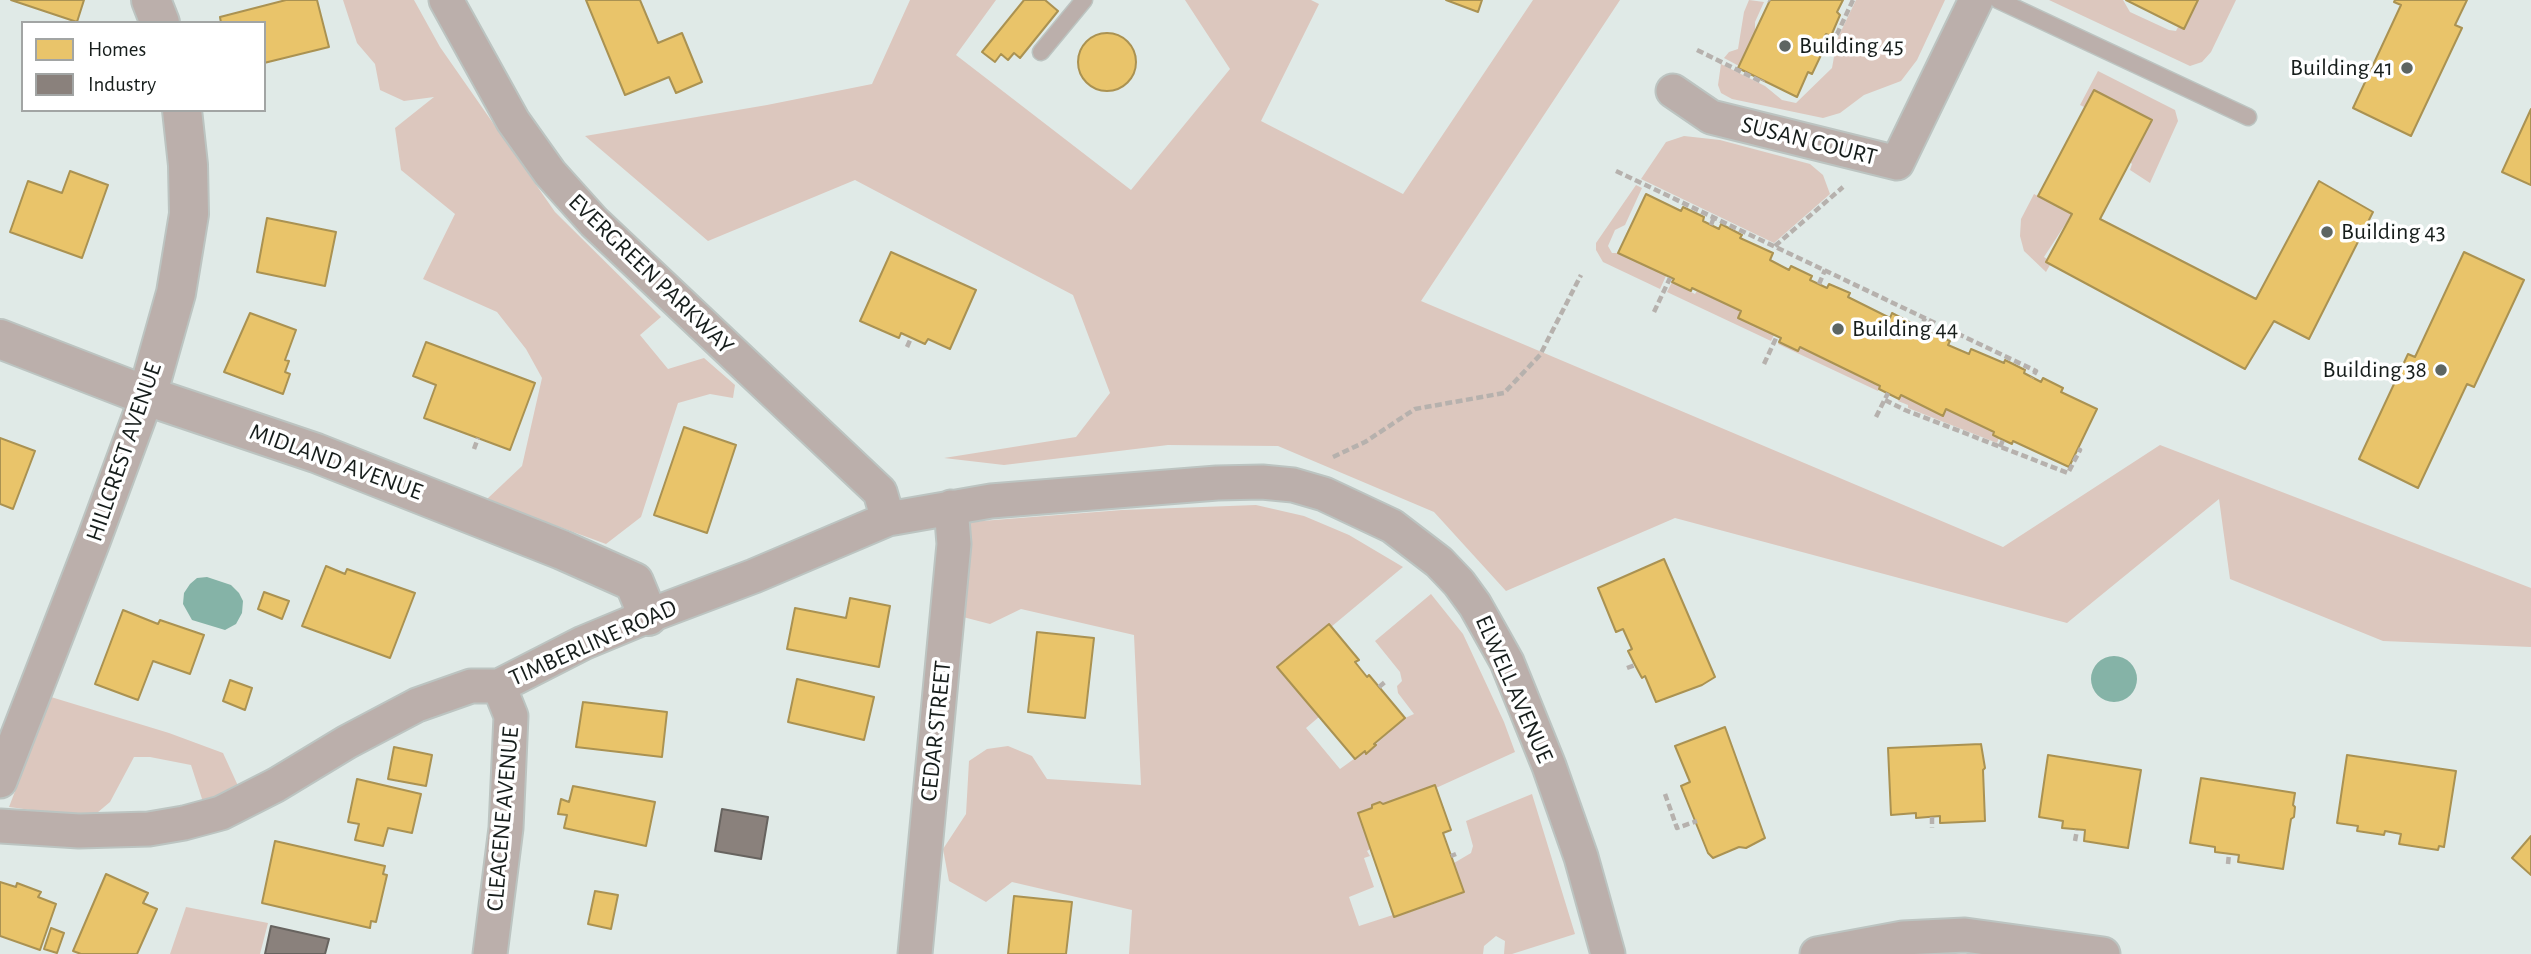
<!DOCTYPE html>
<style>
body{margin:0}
#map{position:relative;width:2531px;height:954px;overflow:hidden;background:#e0eae7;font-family:"Alegreya Sans",sans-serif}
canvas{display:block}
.legend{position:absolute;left:21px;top:21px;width:245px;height:91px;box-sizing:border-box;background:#fff;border:2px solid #a2a5a4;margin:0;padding:9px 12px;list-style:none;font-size:21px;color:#161d1b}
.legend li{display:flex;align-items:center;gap:14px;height:35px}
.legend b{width:35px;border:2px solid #a2a5a4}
</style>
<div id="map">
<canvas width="2531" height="954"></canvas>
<ul class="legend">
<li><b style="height:19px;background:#e9c46a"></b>Homes</li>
<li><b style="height:19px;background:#8a817c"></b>Industry</li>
</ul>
</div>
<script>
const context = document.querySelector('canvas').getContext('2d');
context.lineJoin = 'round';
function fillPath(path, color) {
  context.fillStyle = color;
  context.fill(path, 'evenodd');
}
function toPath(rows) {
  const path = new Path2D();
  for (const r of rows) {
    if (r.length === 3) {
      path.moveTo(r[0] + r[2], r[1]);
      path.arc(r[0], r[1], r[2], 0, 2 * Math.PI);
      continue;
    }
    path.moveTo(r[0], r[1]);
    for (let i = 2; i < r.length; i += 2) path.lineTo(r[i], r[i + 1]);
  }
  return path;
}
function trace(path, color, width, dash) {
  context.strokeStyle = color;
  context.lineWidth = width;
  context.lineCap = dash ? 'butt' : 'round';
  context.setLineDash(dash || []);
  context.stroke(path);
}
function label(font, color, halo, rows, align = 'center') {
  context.font = font + ' "Alegreya Sans",sans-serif';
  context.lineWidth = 7;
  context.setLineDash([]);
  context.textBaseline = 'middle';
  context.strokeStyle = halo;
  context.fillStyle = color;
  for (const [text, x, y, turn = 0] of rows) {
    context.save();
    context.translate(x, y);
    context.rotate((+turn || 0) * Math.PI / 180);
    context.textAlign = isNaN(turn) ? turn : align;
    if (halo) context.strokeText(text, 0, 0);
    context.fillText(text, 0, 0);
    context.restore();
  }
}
const green = toPath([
 [343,0,414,0,440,47,555,212,661,317,640,335,668,369,704,358,735,385,733,398,710,394,678,403,641,517,606,544,486,500,522,466,542,378,526,349,497,312,423,279,455,214,401,170,395,128,434,97,404,101,380,90,375,64,357,43],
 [910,0,996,0,956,55,1131,190,1230,69,1185,0,1311,0,1319,4,1261,121,1403,194,1533,0,1620,0,1421,301,2003,547,2160,445,2531,588,2531,647,2383,641,2230,579,2219,499,2067,623,1675,518,1506,591,1434,512,1278,446,1168,445,1004,465,944,458,1076,437,1110,393,1073,295,855,180,708,241,585,136,767,105,872,84],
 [1749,0,1764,2,1755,22,1755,33,1739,66,1724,58,1729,52,1738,49,1744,12],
 [1856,0,1945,0,1917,60,1901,81,1864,95,1840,113,1823,118,1732,99,1721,93,1718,85,1721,64,1765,86,1782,100,1796,103,1832,68,1834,57,1831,52],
 [2049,0,2123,0,2130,12,2169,30,2176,31,2178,27,2184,29,2198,0,2236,0,2211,52,2202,62,2190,66],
 [2098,71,2175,110,2178,121,2150,183,2130,170,2132,164,2130,162,2152,120,2094,90,2084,107,2080,105],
 [1684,136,1720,140,1810,164,1823,175,1830,194,1774,243,1641,179,1666,142],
 [1636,185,1642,188,1625,225,1615,230,1608,246,1612,253,1618,253,1666,276,1660,289,1603,262,1596,250,1596,243],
 [2034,194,2072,214,2044,257,2047,259,2046,262,2050,265,2046,272,2024,251,2020,236,2021,219],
 [1672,282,1695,294,1697,291,1741,311,1739,318,1774,335,1771,341,1667,292],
 [1779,342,1798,350,1800,347,1880,386,1878,391,1778,344],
 [1901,395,1942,415,1946,409,1994,432,1993,435,1999,438,1997,443,1908,408,1908,405,1898,401],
 [1256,505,1304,516,1349,535,1403,567,1331,627,1328,624,1278,667,1319,717,1306,728,1340,769,1365,751,1366,753,1405,718,1414,714,1398,693,1397,686,1402,681,1400,672,1375,641,1431,594,1463,634,1504,722,1515,752,1436,788,1435,786,1383,804,1380,802,1373,805,1372,808,1359,813,1370,849,1367,851,1370,856,1364,858,1374,887,1349,897,1359,926,1393,915,1395,917,1450,898,1454,863,1471,853,1473,846,1466,821,1532,794,1575,934,1512,954,1504,954,1505,941,1496,936,1484,946,1483,954,1129,954,1132,910,1012,882,986,902,949,881,943,849,966,814,969,761,987,749,1008,746,1032,756,1047,779,1141,785,1134,635,1021,609,990,624,963,617,969,522,1122,510],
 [51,697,169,733,223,753,239,788,204,805,191,765,150,757,134,757,110,802,91,818,9,807],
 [186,907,268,923,260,954,170,954]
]);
const water = toPath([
 [207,577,231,585,239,593,243,601,242,613,236,624,225,630,192,620,183,604,184,593,190,584,197,578],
 [2114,679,23]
]);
const homes = toPath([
 [11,0,84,0,77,22,11,0],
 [286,0,317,0,329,47,264,63,264,23,221,23,220,17,286,0],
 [586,0,640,0,658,43,682,33,702,82,676,93,669,77,625,95,586,0],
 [1024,0,1045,0,1058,11,1020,58,1014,53,1008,60,1001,54,995,62,982,52,1024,0],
 [1446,0,1482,0,1478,12,1446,0],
 [1843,0,1837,12,1840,15,1831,36,1826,34,1818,51,1822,53,1812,74,1808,72,1797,97,1738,68,1770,0,1843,0],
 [2126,0,2198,0,2184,29,2126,0],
 [2395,0,2467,0,2455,25,2462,28,2411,136,2353,108,2401,5,2394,2,2395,0],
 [1107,62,29],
 [2094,90,2152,120,2100,219,2256,299,2319,181,2373,212,2309,339,2274,321,2245,369,2046,262,2072,214,2038,196,2094,90],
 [2531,109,2531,185,2502,172,2531,109],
 [70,171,108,185,82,258,10,232,28,181,62,193,70,171],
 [1646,194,1681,211,1683,207,1704,217,1703,221,1719,229,1721,224,1742,235,1740,238,1773,253,1770,260,1789,270,1791,266,1812,276,1810,280,1827,288,1829,284,1850,293,1848,297,1890,318,1892,313,1911,323,1910,327,1928,335,1929,332,1950,341,1948,345,1969,354,1971,349,2004,363,2005,360,2025,370,2024,373,2041,382,2043,378,2063,388,2061,392,2097,409,2069,467,2013,441,2012,444,1999,438,1993,435,1994,432,1946,409,1943,416,1901,395,1899,399,1879,389,1880,386,1800,347,1798,351,1779,342,1781,338,1738,318,1741,311,1692,288,1691,291,1672,282,1674,279,1618,253,1646,194],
 [267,218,336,232,325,286,257,272,267,218],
 [891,252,976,290,950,349,928,339,925,344,901,333,899,338,860,321,891,252],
 [2464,252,2524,280,2474,387,2467,384,2418,488,2359,459,2408,354,2415,357,2464,252],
 [250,313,296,330,285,360,289,361,285,372,290,374,283,394,224,372,250,313],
 [426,342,535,383,510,450,424,418,436,385,413,376,426,342],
 [684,427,736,445,707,533,654,515,684,427],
 [0,438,35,451,13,509,0,504,0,438],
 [1664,559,1715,677,1702,685,1656,702,1645,676,1642,678,1635,665,1628,651,1632,649,1623,629,1616,632,1598,588,1664,559],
 [326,566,345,574,347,569,415,593,390,658,302,626,326,566],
 [264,592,289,601,282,619,258,609,264,592],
 [850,598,890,606,879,667,787,649,795,608,846,618,850,598],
 [123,610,158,624,160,620,204,635,190,674,153,661,138,700,95,684,123,610],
 [1329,624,1359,660,1355,662,1367,677,1369,675,1405,718,1374,744,1376,745,1366,754,1365,751,1355,759,1277,667,1329,624],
 [1037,632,1094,638,1085,718,1028,712,1037,632],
 [797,679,874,697,864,740,788,722,797,679],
 [230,680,252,688,245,710,223,701,230,680],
 [583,702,667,712,662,757,576,747,583,702],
 [1725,727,1765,838,1746,848,1739,847,1713,858,1708,853,1681,786,1690,782,1675,746,1725,727],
 [1981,744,1985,768,1983,770,1985,821,1940,823,1940,816,1916,818,1916,813,1891,815,1888,748,1981,744],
 [394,747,432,755,426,786,388,779,394,747],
 [2048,755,2141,770,2128,848,2084,841,2085,830,2062,828,2063,821,2039,817,2048,755],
 [2347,755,2456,771,2444,847,2439,846,2438,850,2399,844,2401,834,2385,831,2384,835,2357,831,2358,826,2337,823,2347,755],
 [2201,778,2295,793,2293,805,2295,807,2294,817,2291,819,2283,869,2238,862,2239,855,2215,852,2215,847,2190,843,2201,778],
 [357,779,421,794,412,833,388,828,383,846,355,840,359,824,348,822,357,779],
 [1435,785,1451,830,1443,833,1464,892,1394,917,1358,813,1372,808,1372,805,1380,802,1383,804,1435,785],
 [573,786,655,802,646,846,564,828,567,815,558,814,561,799,569,802,573,786],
 [2531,836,2531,875,2512,858,2531,836],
 [275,841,385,866,383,874,387,875,376,922,371,921,370,928,262,903,275,841],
 [106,874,148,893,143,903,157,909,137,954,81,954,73,951,106,874],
 [0,882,16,887,17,883,41,892,38,897,56,904,40,950,0,936,0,882],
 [595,891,618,895,611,929,588,924,595,891],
 [1014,896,1072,902,1066,954,1008,954,1014,896],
 [51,928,64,933,57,953,44,949,51,928]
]);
const industry = toPath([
 [722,809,768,817,761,859,715,851,722,809],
 [271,926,329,939,325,954,265,954,271,926]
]);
const path = toPath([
 [1769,0,1770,1],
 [1823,41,1832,45,1853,0],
 [1697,50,1762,82,1763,80],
 [1616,171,2036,371,2032,378],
 [1711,225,1714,217],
 [1775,246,1843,187],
 [1819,284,1825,270],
 [1654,312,1670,278],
 [1919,331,1925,318],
 [907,347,911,338],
 [1764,364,1777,336],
 [1885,400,1905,410,2068,473,2080,450,2078,449],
 [1876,417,1888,393],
 [2000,447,2003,440],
 [474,449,478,438],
 [1333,457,1365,442,1415,409,1504,393,1540,355,1581,275],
 [1627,668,1635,665],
 [1379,687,1385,682],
 [1665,794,1677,828,1697,821],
 [1932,817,1932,828],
 [2075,841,2077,830],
 [1451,856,1456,854],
 [2228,864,2229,854]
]);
const service = toPath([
 [1998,0,2248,117],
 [1041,52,1084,0]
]);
const minor = toPath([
 [446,0,513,121,550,173,594,222,880,492,888,519],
 [1673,91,1711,117,1897,163,1976,0],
 [0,781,94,539,147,396],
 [0,826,79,831,149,829,184,823,221,813,276,785,347,742,417,705,471,686,499,686,583,643,648,616,754,576,888,519,991,501,1217,483,1262,482,1293,485,1324,494,1392,526,1439,562,1459,583,1475,605,1507,662,1549,766,1581,857,1608,954],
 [490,954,506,828,511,716,499,686],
 [915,954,954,544,951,507],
 [1817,954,1903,938,1965,935,2103,954]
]);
const tertiary = toPath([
 [151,0,160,23],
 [0,339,147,396,316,453,562,550,634,582,648,616],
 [147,396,176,293,189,214,188,165,182,110]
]);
const markers = [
 [1785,46,7,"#5d6562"],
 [2407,68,7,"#5d6562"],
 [2327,232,7,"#5d6562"],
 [1838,329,7,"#5d6562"],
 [2441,370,7,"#5d6562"]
];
const poiNames = [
 ["Building 45",1799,46],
 ["Building 41",2393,68,"right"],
 ["Building 43",2341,232],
 ["Building 44",1852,329],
 ["Building 38",2427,370,"right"]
];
const streetNames = [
 ["SUSAN COURT",1809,141,14],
 ["EVERGREEN PARKWAY",651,274,44],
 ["HILLCREST AVENUE",124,452,-71],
 ["MIDLAND AVENUE",336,462,20],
 ["TIMBERLINE ROAD",593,643,-24],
 ["ELWELL AVENUE",1514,689,66],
 ["CEDAR STREET",936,731,-84],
 ["CLEACENE AVENUE",503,819,-85]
];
fillPath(green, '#dcc7be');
fillPath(water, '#85b3a7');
fillPath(homes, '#e9c46a');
trace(homes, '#aa9252', 2);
fillPath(industry, '#8a817c');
trace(industry, '#67635f', 2);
trace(service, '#bcc4c1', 19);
trace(minor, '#bcc4c1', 37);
trace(tertiary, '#bcc4c1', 42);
trace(path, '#b6b1ad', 4.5, [7, 3.5]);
trace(service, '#bbafab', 16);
trace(minor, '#bbafab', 33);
trace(tertiary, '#bbafab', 38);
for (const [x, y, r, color] of markers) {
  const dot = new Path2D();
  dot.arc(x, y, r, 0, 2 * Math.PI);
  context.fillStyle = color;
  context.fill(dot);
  trace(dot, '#fff', 2.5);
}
label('24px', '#161d1b', '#fff', poiNames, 'left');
label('24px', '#161d1b', '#fff', streetNames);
</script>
